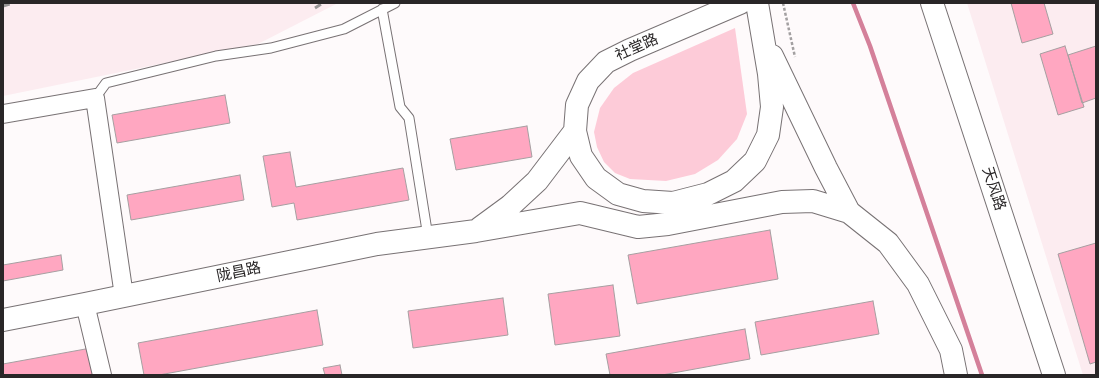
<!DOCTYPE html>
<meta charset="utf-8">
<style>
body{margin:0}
#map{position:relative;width:1099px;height:378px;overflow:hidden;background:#fefafb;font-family:"Sofia Sans Condensed",sans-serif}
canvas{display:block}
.frame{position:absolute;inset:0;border:4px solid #292627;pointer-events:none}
</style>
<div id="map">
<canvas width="1099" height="378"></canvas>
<div class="frame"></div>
</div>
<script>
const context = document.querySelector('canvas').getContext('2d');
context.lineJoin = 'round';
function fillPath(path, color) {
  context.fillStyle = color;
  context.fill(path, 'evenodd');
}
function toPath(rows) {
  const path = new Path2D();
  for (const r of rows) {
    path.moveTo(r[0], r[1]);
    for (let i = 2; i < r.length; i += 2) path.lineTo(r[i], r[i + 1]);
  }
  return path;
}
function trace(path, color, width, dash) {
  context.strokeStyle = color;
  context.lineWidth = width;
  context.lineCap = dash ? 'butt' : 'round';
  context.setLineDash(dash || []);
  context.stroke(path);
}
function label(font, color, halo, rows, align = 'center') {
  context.font = font + ' "Sofia Sans Condensed","Noto Sans SC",sans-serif';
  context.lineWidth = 3;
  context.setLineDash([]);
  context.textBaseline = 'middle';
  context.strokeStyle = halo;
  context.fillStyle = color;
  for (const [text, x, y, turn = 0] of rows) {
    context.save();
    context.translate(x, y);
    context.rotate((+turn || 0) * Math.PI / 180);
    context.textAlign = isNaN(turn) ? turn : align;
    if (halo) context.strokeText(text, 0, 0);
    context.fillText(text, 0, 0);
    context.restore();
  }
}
const built = toPath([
 [3,3,338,3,258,44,3,96],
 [967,3,1096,3,1096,375,1083,375]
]);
const green = toPath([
 [735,28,747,114,737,139,718,160,695,174,666,181,630,179,615,173,604,162,597,147,594,132,600,108,614,88,633,73]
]);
const stream = toPath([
 [853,3,870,46,982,375]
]);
const building = toPath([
 [1011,3,1044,3,1053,34,1022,43,1011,3],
 [1065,46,1084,107,1058,115,1040,54,1065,46],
 [1096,46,1096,98,1082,103,1068,55,1096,46],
 [225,95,230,123,117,143,112,115,225,95],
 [527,126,532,157,456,170,450,139,527,126],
 [290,152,296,187,403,168,409,200,297,220,294,203,272,207,263,156,290,152],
 [240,175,244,200,131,220,127,195,240,175],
 [770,230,778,279,637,304,628,255,770,230],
 [1096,243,1096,362,1090,364,1058,254,1096,243],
 [61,255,63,270,3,281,3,265,61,255],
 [613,285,620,336,555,345,548,294,613,285],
 [503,298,508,335,413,348,408,311,503,298],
 [873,301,879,334,761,355,755,322,873,301],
 [317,310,323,345,159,375,144,375,138,343,317,310],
 [745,329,750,359,662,375,610,375,606,354,745,329],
 [91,348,96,375,3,375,3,364,91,348],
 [340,365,342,375,325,375,323,368,340,365]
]);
const path = toPath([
 [783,3,795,57]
]);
const service = toPath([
 [382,9,400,107,409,118,428,237],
 [95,98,106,83,216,56,271,48,344,29,395,3]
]);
const minor = toPath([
 [3,114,95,98,124,296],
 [85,304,102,375]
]);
const tertiary = toPath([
 [932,3,1054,375]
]);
const secondary = toPath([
 [740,3,630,50,606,62,588,81,577,105,575,131,581,156,596,178,618,194,643,201,673,203,708,194,734,181,755,161,768,135,772,107,769,74,757,3],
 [772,56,826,168,849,212],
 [480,228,510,206,537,181,575,131],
 [3,320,85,304,377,244,476,231,580,213,638,227,668,224,782,202,813,201,849,212,888,243,918,284,951,350,956,375]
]);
const rail = toPath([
 [3,6,13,3],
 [315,8,323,3]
]);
const streetNames = [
 ["社堂路",637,48,-24],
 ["天风路",993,189,72],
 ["陇昌路",239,273,-12]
];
fillPath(built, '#fcecf0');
fillPath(green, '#fdcbd8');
trace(stream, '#d4809a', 4.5);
fillPath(building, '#ffa7c1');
trace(building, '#a69fa1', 1);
trace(service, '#787274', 11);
trace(minor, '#787274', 20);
trace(tertiary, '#787274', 24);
trace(secondary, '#787274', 24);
trace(path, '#a3a0a1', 2.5, [3, 2]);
trace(service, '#fff', 9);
trace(minor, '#fff', 18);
trace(tertiary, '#fff', 22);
trace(secondary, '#fff', 22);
trace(rail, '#979495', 3, [7, 7]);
label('15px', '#292627', '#fff', streetNames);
</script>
